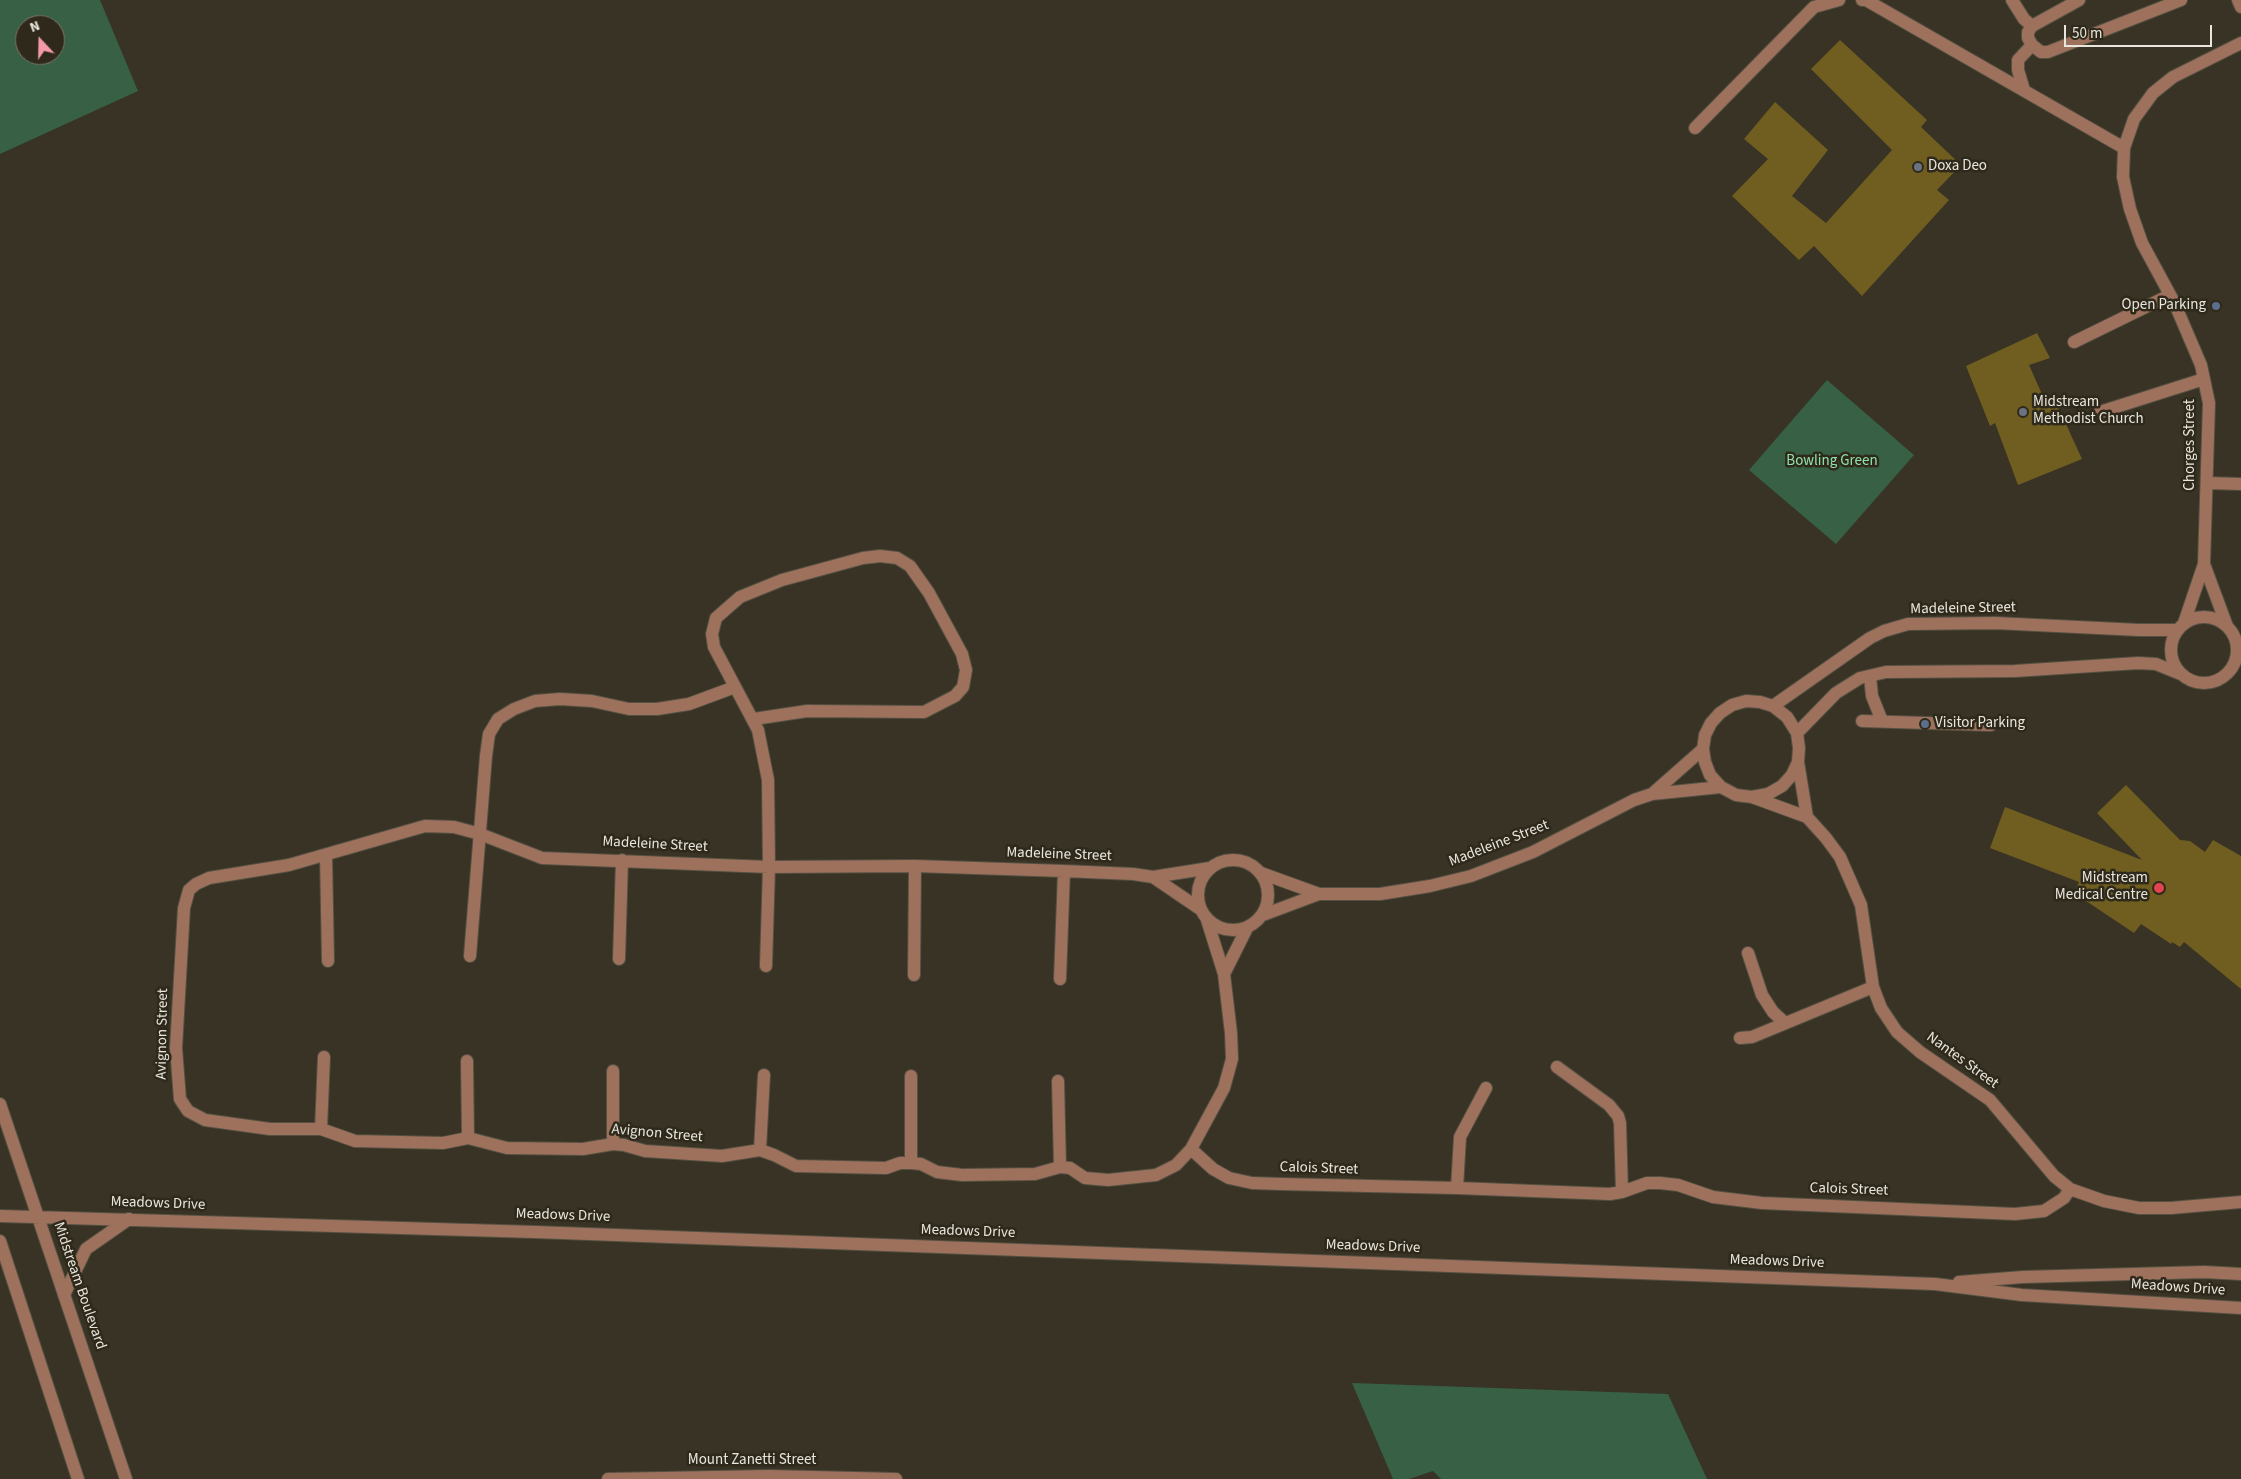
<!DOCTYPE html>
<style>
body{margin:0}
#map{position:relative;width:2241px;height:1479px;overflow:hidden;background:#383324;font-family:"Source Sans 3",sans-serif}
canvas{display:block}
.north{position:absolute;left:15px;top:15px;width:50px;height:50px;box-sizing:border-box;background:#2e291a;border:1px solid #797568;border-radius:50%;rotate:339deg;font-size:14px;font-weight:700;line-height:20px;text-align:center;color:#e9e6dd}
.north::after{content:'';display:block;margin:auto;width:18px;height:22px;background:#f39aa7;clip-path:polygon(50% 0,100% 100%,50% 72%,0 100%)}
.scale{position:absolute;left:2064px;top:25px;width:148px;height:22px;box-sizing:border-box;border:2px solid #e9e6dd;border-top:0;padding-left:6px;font-size:15px;line-height:18px;white-space:nowrap;color:#e9e6dd;-webkit-text-stroke:4px #2e291a;paint-order:stroke}
</style>
<div id="map">
<canvas width="2241" height="1479"></canvas>
<div class="north">N</div>
<div class="scale">50 m</div>
</div>
<script>
const context = document.querySelector('canvas').getContext('2d');
context.lineJoin = 'round';
function fillPath(path, color) {
  context.fillStyle = color;
  context.fill(path, 'evenodd');
}
function toPath(rows) {
  const path = new Path2D();
  for (const r of rows) {
    if (r.length === 3) {
      path.moveTo(r[0] + r[2], r[1]);
      path.arc(r[0], r[1], r[2], 0, 2 * Math.PI);
      continue;
    }
    path.moveTo(r[0], r[1]);
    for (let i = 2; i < r.length; i += 2) path.lineTo(r[i], r[i + 1]);
  }
  return path;
}
function trace(path, color, width, dash) {
  context.strokeStyle = color;
  context.lineWidth = width;
  context.lineCap = dash ? 'butt' : 'round';
  context.setLineDash(dash || []);
  context.stroke(path);
}
function label(font, color, halo, rows, align = 'center') {
  context.font = font + ' "Source Sans 3",sans-serif';
  context.lineWidth = 5;
  context.setLineDash([]);
  context.textBaseline = 'middle';
  context.strokeStyle = halo;
  context.fillStyle = color;
  for (const [text, x, y, turn = 0] of rows) {
    context.save();
    context.translate(x, y);
    context.rotate((+turn || 0) * Math.PI / 180);
    context.textAlign = isNaN(turn) ? turn : align;
    if (halo) context.strokeText(text, 0, 0);
    context.fillText(text, 0, 0);
    context.restore();
  }
}
const green = toPath([
 [0,0,100,0,138,91,0,154],
 [25,25,55,25,55,55,25,55],
 [1827,380,1914,455,1836,544,1749,470],
 [1352,1383,1668,1394,1707,1479,1441,1479,1433,1471,1409,1479,1393,1479]
]);
const building = toPath([
 [1840,40,1927,120,1921,127,1961,165,1937,190,1949,200,1862,296,1814,246,1799,260,1732,196,1768,159,1744,139,1775,102,1828,150,1792,196,1826,223,1892,150,1811,69],
 [2037,333,2050,358,2029,365,2045,401,2054,398,2082,459,2018,485,1995,423,1990,426,1966,366],
 [2126,785,2180,840,2190,841,2205,852,2213,840,2241,856,2241,989,2184,942,2180,947,2172,942,2171,944,2141,924,2134,933,2074,893,2079,882,1990,848,2005,807,2142,860,2097,813]
]);
const minor = toPath([
 [1862,0,1866,0,2124,148],
 [2012,0,2024,19,2032,26],
 [2079,0,2032,26,2028,32,2028,38,2032,45,2041,52,2048,52,2181,0],
 [2238,0,2241,7],
 [2024,90,2018,70,2018,60,2032,45],
 [1695,128,1814,7,1839,0],
 [2074,342,2170,295],
 [2100,412,2204,379],
 [2208,483,2241,484],
 [2204,564,2227,626],
 [2204,650,33],
 [2184,623,2204,564,2209,403,2201,365,2174,302,2142,243,2130,209,2123,177,2124,148,2134,119,2153,93,2173,77,2241,43],
 [1870,676,1872,696,1882,721],
 [1773,706,1870,638,1884,631,1908,624,1995,623,2139,630,2178,630],
 [754,719,807,711,924,712,955,696,963,687,966,670,962,654,929,593,910,566,897,558,880,556,863,558,782,580,740,597,716,618,712,634,714,647,758,730,768,780,769,867,766,966],
 [1862,721,1991,725],
 [1797,733,1836,693,1860,678,1886,672,2015,671,2138,663,2156,664,2183,675],
 [1798,762,1807,817],
 [1652,794,1703,749],
 [1752,797,1768,794,1782,786,1792,775,1798,762,1799,748,1797,733,1787,717,1773,706,1760,702,1746,701,1732,705,1720,713,1711,723,1705,735,1703,749,1705,762,1710,775,1721,787,1736,795,1752,797,1807,817,1826,838,1840,857,1861,905,1873,987,1881,1008,1897,1032,1920,1052,1990,1100,2054,1176,2070,1189,2104,1201,2139,1208,2171,1208,2241,1202],
 [326,855,328,961],
 [1233,895,35],
 [1261,873,1319,894],
 [1153,877,1200,909],
 [1263,915,1319,894,1380,894,1430,886,1471,876,1533,852,1634,800,1652,794,1721,787],
 [1207,920,1224,974,1231,1033,1232,1059,1224,1088,1191,1149,1176,1165,1156,1175,1108,1180,1085,1178,1070,1168,1060,1167,1035,1174,962,1175,937,1172,921,1164,911,1163,900,1163,886,1168,796,1166,774,1155,760,1150,722,1156,645,1151,624,1145,613,1144,583,1149,507,1148,468,1138,443,1143,355,1141,321,1129,270,1129,205,1120,188,1111,180,1099,176,1048,184,908,189,890,196,884,209,878,289,865,425,826,454,827,480,834,542,858,769,867,915,866,1064,871,1133,874,1153,877,1210,868],
 [1748,953,1762,995,1773,1012,1785,1023],
 [470,956,486,756,489,734,498,719,514,709,535,701,560,699,592,701,629,709,657,709,689,704,735,687],
 [619,959,622,860],
 [1224,974,1247,928],
 [914,975,915,866],
 [1060,979,1064,871],
 [1740,1038,1752,1037,1769,1030,1873,987],
 [467,1061,468,1138],
 [1557,1067,1609,1105,1618,1116,1620,1123,1622,1192],
 [1058,1081,1060,1167],
 [0,1104,126,1479],
 [321,1129,324,1057],
 [613,1144,613,1071],
 [1191,1149,1213,1169,1229,1178,1252,1183,1281,1184,1457,1188,1610,1194,1622,1192,1647,1183,1660,1183,1678,1185,1713,1197,1762,1203,2015,1214,2044,1211,2064,1198,2070,1189],
 [760,1150,764,1075],
 [911,1163,911,1076],
 [1457,1188,1460,1137,1486,1088],
 [0,1216,535,1232,1935,1284,2022,1295,2241,1308],
 [0,1241,78,1479],
 [1959,1282,2023,1277,2204,1272,2241,1274],
 [64,1295,86,1249,129,1219],
 [608,1479,769,1476,896,1479]
]);
const markers = [
 [1918,167,5,"#6b7280"],
 [2216,306,5,"#5c6f8a"],
 [2023,412,5,"#6b7280"],
 [1925,724,5,"#5c6f8a"],
 [2159,888,6,"#e0444e"]
];
const poiNames = [
 ["Doxa Deo",1928,167],
 ["Open Parking",2206,306,"right"],
 ["Midstream",2033,403],
 ["Methodist Church",2033,420],
 ["Visitor Parking",1935,724],
 ["Midstream",2148,879,"right"],
 ["Medical Centre",2148,896,"right"]
];
const streetNames = [
 ["Chorges Street",2191,445,-90],
 ["Madeleine Street",1963,609,-1],
 ["Madeleine Street",1499,844,-21],
 ["Madeleine Street",655,845,3],
 ["Madeleine Street",1059,855,2],
 ["Avignon Street",163,1034,-89],
 ["Nantes Street",1962,1061,36],
 ["Avignon Street",657,1134,5],
 ["Calois Street",1319,1169,2],
 ["Calois Street",1849,1190,2],
 ["Meadows Drive",158,1204,2],
 ["Meadows Drive",563,1216,2],
 ["Meadows Drive",968,1232,2],
 ["Meadows Drive",1373,1247,2],
 ["Meadows Drive",1777,1262,2],
 ["Midstream Boulevard",79,1286,71],
 ["Meadows Drive",2178,1288,4],
 ["Mount Zanetti Street",752,1461]
];
const parkNames = [
 ["Bowling Green",1832,462]
];
fillPath(green, '#376045');
fillPath(building, '#705e20');
trace(minor, '#545042', 14);
trace(minor, '#9e715d', 12);
for (const [x, y, r, color] of markers) {
  const dot = new Path2D();
  dot.arc(x, y, r, 0, 2 * Math.PI);
  context.fillStyle = color;
  context.fill(dot);
  trace(dot, '#2e291a', 2);
}
label('15px', '#e9e6dd', '#2e291a', poiNames, 'left');
label('15px', '#e9e6dd', '#2e291a', streetNames);
label('15px', '#8ee2ab', '#2e291a', parkNames);
</script>
